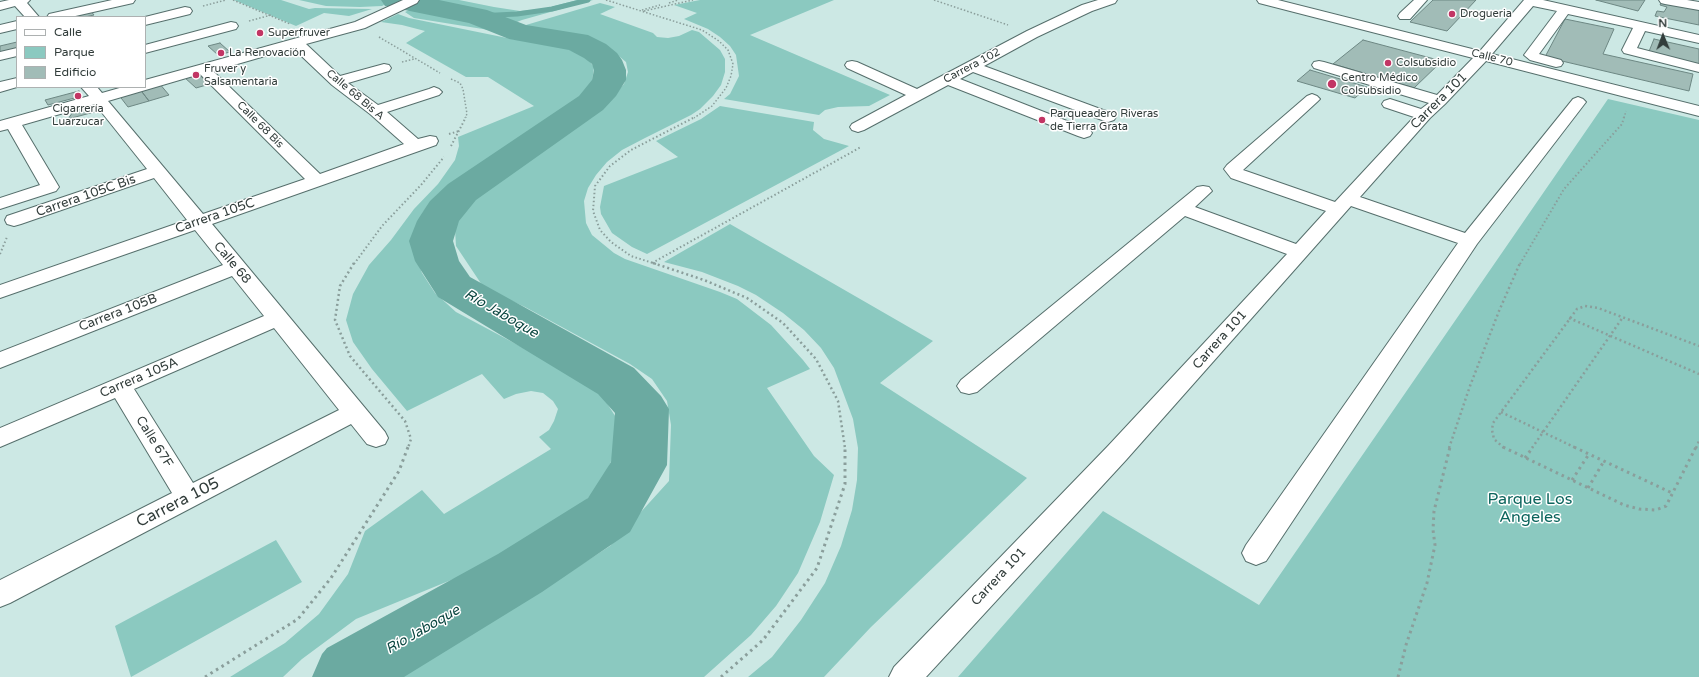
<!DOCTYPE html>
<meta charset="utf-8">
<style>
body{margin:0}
#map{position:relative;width:1699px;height:677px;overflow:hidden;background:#cce8e4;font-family:"Varela Round",sans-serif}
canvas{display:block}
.legend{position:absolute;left:16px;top:16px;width:130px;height:72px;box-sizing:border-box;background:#fff;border:1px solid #adb1b1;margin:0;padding:5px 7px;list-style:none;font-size:12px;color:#323d3b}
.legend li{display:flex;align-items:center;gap:8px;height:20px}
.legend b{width:20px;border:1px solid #adb1b1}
.north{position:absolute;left:1643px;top:16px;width:40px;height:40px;-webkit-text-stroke:3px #fff;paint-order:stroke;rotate:359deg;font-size:11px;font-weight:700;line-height:16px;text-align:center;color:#323d3b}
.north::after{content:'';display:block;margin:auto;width:14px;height:18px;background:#323d3b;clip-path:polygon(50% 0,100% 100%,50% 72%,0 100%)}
</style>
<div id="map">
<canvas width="1699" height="677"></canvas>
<ul class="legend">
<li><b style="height:5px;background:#fff"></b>Calle</li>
<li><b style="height:11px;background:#8bc9c0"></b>Parque</li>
<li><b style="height:11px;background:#a1bcb7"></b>Edificio</li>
</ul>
<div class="north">N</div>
</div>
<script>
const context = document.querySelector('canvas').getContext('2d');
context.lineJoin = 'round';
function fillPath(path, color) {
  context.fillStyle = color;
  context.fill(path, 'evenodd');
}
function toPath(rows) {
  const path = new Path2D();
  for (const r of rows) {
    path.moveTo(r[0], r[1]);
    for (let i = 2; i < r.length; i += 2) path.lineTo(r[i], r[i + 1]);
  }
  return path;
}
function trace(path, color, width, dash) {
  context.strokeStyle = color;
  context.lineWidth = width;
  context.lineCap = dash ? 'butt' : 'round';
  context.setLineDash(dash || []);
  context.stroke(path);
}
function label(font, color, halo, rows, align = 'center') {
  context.font = font + ' "Varela Round",sans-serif';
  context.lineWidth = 3;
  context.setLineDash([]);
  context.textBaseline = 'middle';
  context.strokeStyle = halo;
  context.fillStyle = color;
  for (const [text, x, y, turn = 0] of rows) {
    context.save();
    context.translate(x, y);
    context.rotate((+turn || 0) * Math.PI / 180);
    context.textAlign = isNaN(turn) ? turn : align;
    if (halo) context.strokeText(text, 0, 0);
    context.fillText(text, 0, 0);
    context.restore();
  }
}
const green = toPath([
 [234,0,281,0,309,9,315,8,372,9,349,16,324,13,296,26],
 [299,0,393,0,382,6,360,7,326,6],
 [430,0,459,0,494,7,520,11,543,9,577,0,593,0,522,20,517,22,516,25,517,27,524,29,586,43,602,51,609,58,613,73,604,89,591,103,468,188,457,197,444,217,440,226,440,245,455,266,473,284,622,367,647,384,661,413,663,466,638,506,390,656,362,677,321,677,337,660,383,629,608,502,636,469,638,410,616,381,455,292,438,277,423,258,421,238,427,220,433,211,449,192,501,154,439,193,423,212,414,241,416,256,422,273,435,293,456,312,576,376,603,397,617,419,616,449,601,486,569,516,520,545,456,578,356,619,302,659,283,677,230,677,285,643,319,614,348,574,365,531,422,490,444,514,551,449,539,437,549,430,554,421,558,409,553,401,543,393,531,391,516,394,504,399,482,374,407,411,372,369,353,342,346,320,353,294,369,265,391,240,414,209,438,184,455,160,459,146,458,137,534,106,488,77,466,77,406,43,425,31,402,25,381,22,398,14,409,18,512,39,559,45,586,57,594,67,592,82,583,95,511,148,585,96,597,79,599,66,595,59,590,53,570,43,414,18,405,12],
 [700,0,834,0,750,35,890,95,869,106,838,107,825,110,819,115,724,99,730,94,739,76,736,55,730,46,720,37,708,29,684,19,697,13,674,5],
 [600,3,615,7,600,14,653,33,657,37,668,38,679,36,692,30,699,32,720,50,725,59,725,72,721,85,713,96,700,109,691,115,645,138,622,150,607,162,596,175,588,188,584,201,586,223,592,235,614,253,625,259,720,292,737,299,771,325,803,360,810,369,767,388,814,456,834,475,820,522,798,573,776,606,751,635,704,677,390,677,562,577,610,546,669,481,671,425,667,401,652,379,630,364,525,307,484,288,456,246,455,229,460,216,474,199,557,138,605,105,624,84,628,72,626,62,608,47,587,39,529,28,526,25],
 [1608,99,1699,120,1699,677,958,677,1103,511,1259,605],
 [720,106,814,122,813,130,824,139,849,146,647,254,632,247,612,233,601,214,600,207,604,186,678,157,656,141,701,119],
 [730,224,933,341,880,383,1027,478,871,627,824,677,748,677,772,657,801,620,825,583,841,546,852,510,857,480,858,448,853,419,834,368,821,348,804,330,783,313,756,295,738,286,702,272,664,262],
 [276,540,302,582,131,677,115,626]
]);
const stream = toPath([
 [477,16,517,14,552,9,588,0]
]);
const river = toPath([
 [381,0,439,0,487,10,526,25,588,35,606,44,617,53,622,60,626,70,626,80,616,96,603,110,476,200,459,221,453,241,459,261,470,277,634,368,661,396,669,409,667,465,630,532,542,592,404,677,312,677,322,654,327,648,498,554,588,498,611,462,615,413,598,394,438,297,415,261,409,241,417,221,424,210,430,201,448,184,579,96,592,80,594,70,592,64,584,58,569,50,509,39,469,23,385,6,381,0]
]);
const building = toPath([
 [1433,0,1476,0,1447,31,1410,22,1433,0],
 [1596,0,1645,0,1638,11,1596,0],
 [1662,1,1699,9,1699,25,1655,16,1657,11,1664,12,1667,7,1660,5,1662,1],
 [90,10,94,15,85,17,61,17,90,10],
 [1565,19,1614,29,1603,54,1693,74,1689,91,1545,57,1565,19],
 [1654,39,1699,49,1699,65,1648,54,1654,39],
 [1363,40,1442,61,1414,88,1333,64,1363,40],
 [17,42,17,49,0,53,0,46,17,42],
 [220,43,230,52,218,55,208,46,220,43],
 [1310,70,1367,87,1355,98,1297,81,1310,70],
 [197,73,210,84,196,88,184,77,197,73],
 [159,83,169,95,149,101,139,88,159,83],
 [139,88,149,101,128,107,118,94,139,88],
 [79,91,82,96,48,105,45,100,79,91],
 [95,104,98,111,68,119,75,109,95,104]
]);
const pathFar3 = toPath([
 [233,0,290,24],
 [606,0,702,30,719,41,728,50,733,64,731,76,726,88,712,106,694,118],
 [934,0,1008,25],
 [669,3,678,0],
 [203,6,226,0],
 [642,10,660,5],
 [644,11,693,0],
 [249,21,271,15],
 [379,37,440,73],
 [402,62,414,59],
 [451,79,460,83,463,89,467,114,465,118],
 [1624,118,1626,111]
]);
const pathFar2 = toPath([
 [449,134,459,131],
 [451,146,466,117],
 [0,254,7,237],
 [652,263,861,147],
 [354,264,382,226,421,185,444,157],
 [656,264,631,256,611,242,600,230,593,211,595,186,610,166,631,150,695,117],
 [1520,264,1564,189,1622,124,1624,117]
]);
const pathFar1 = toPath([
 [354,263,340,286,335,320,350,356,405,421,411,439,408,448],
 [653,263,704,280,747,298,783,323,816,359,838,401,845,448],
 [1569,318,1699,374],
 [1501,412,1576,448],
 [1449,448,1470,386,1499,311,1520,263],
 [1504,448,1494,439,1492,430,1493,423,1577,309,1585,306,1598,308,1699,346],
 [1532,448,1623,317],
 [1696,448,1699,441]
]);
const path = toPath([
 [1503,447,1624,505,1639,509,1656,510,1666,506,1696,447],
 [1574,447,1672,493],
 [1525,458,1533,447],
 [1572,480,1589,454],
 [1588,488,1604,461],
 [205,677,298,619,331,578,399,471,408,447],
 [721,677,763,640,817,568,845,484,845,447],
 [1398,677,1406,645,1427,583,1435,545,1433,530,1434,511,1450,447]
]);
const minor = toPath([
 [9,0,30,0,27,3,39,17,25,17,15,6,0,10,0,2,9,0],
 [112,0,135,0,133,3,71,17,47,17,49,14,112,0],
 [403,0,419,0,417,3,365,28,306,44,340,76,384,64,389,65,391,68,389,71,348,83,378,105,429,89,434,87,439,89,442,92,439,95,387,112,418,139,430,136,436,137,438,141,436,145,212,224,385,432,388,438,385,444,376,447,367,444,351,424,10,603,0,607,0,580,172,493,115,398,0,447,0,428,264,316,232,276,0,368,0,352,223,265,195,230,0,298,0,285,187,220,154,178,21,224,14,226,7,224,5,220,7,216,147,169,95,104,22,125,59,187,56,191,0,209,0,198,40,185,8,129,0,131,0,121,89,96,81,87,97,87,102,93,123,87,145,87,145,80,355,22,403,0],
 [293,48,332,85,370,114,404,144,320,174,213,71,293,48],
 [200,74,305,179,203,214,108,101,200,74],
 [274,328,339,410,193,483,134,389,274,328],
 [1098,0,1117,0,1115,3,1092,11,1037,37,984,66,1114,114,1116,117,1114,120,1108,122,1102,120,973,72,960,79,1090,130,1092,133,1090,136,1084,138,1078,136,948,85,864,130,858,132,852,130,850,127,852,124,906,95,847,68,845,65,847,62,852,61,857,62,917,89,1027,31,1082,5,1098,0],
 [1257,0,1278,0,1480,51,1524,0,1543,0,1699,35,1699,43,1645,31,1637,48,1699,64,1699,72,1624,53,1622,50,1633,28,1568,14,1539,54,1561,60,1563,63,1561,66,1556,67,1530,60,1524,55,1557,11,1533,6,1492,54,1699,106,1699,116,1486,61,1445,104,1430,118,1360,197,1465,233,1573,99,1578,97,1583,99,1586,102,1477,244,1266,561,1256,565,1246,561,1242,553,1246,545,1458,243,1351,206,1126,460,926,677,889,677,894,667,1108,446,1287,254,1185,216,977,392,969,394,961,392,957,386,961,380,1197,187,1203,186,1209,187,1212,191,1195,207,1296,244,1326,211,1231,178,1224,169,1227,165,1307,96,1312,94,1317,96,1320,99,1317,102,1243,170,1335,202,1414,117,1384,107,1382,104,1384,101,1390,99,1421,109,1429,103,1314,68,1312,65,1314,62,1319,61,1324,62,1437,95,1473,58,1259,3,1257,0],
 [1414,0,1427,0,1410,19,1400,19,1398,16,1400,13,1414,0],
 [1659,0,1687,0,1699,2,1699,10,1665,4,1661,3,1659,0],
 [185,7,190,8,192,11,190,14,145,25,145,17,185,7],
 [17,21,17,29,0,33,0,25,17,21],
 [231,22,236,23,238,26,236,29,145,53,145,45,231,22],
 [17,48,17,56,0,60,0,52,17,48],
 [17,78,17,87,0,92,0,82,17,78]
]);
const markers = [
 [1452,14,4,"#c23564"],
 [260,33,4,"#c23564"],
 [221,53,4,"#c23564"],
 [1388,63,4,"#c23564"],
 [196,75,4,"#c23564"],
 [1332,84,5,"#c23564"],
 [78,96,4,"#c23564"],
 [1042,120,4,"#c23564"]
];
const farPoinames = [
 ["Drogueria",1460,14],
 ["Superfruver",268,33],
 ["La Renovación",229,53],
 ["Colsubsidio",1396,63],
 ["Fruver y",204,69],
 ["Salsamentaria",204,82],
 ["Centro Médico",1341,78],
 ["Colsubsidio",1341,91],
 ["Cigarrería",78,109,"center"],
 ["Luarzucar",78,122,"center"],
 ["Parqueadero Riveras",1050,114],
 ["de Tierra Grata",1050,127]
];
const farStreetnames = [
 ["Calle 70",1492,58,14],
 ["Carrera 102",972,66,-28],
 ["Calle 68 Bis A",355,95,40],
 ["Calle 68 Bis",260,125,45]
];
const streetNames = [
 ["Carrera 101",1439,101,-45],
 ["Carrera 105C Bis",86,196,-19],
 ["Carrera 105C",215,216,-19],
 ["Calle 68",232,263,50],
 ["Carrera 105B",118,313,-21],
 ["Carrera 101",1220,340,-48],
 ["Carrera 105A",139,378,-23],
 ["Calle 67F",154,442,58],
 ["Carrera 101",999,577,-47]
];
const waterNames = [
 ["Río Jaboque",501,314,30],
 ["Río Jaboque",423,630,-30]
];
const nearParknames = [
 ["Parque Los",1530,500],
 ["Angeles",1530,518]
];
const nearStreetnames = [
 ["Carrera 105",178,503,-27]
];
fillPath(green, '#8bc9c0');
trace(stream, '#6baaa1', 5);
fillPath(river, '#6baaa1');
fillPath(building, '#a1bcb7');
trace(building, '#6d8783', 1);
trace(minor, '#566f6c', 2);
trace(pathFar3, '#8a9e9b', 1.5, [1.5, 2]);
trace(pathFar2, '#8a9e9b', 2, [1.5, 2.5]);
trace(pathFar1, '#8a9e9b', 2.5, [2, 3]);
trace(path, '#8a9e9b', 3, [2.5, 4]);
fillPath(minor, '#fff');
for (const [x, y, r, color] of markers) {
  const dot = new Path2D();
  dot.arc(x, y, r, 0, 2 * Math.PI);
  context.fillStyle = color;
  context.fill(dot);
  trace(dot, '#fff', 1.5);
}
label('11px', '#323d3b', '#fff', farPoinames, 'left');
label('11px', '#323d3b', '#fff', farStreetnames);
label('13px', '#323d3b', '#fff', streetNames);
label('italic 14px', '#0b4640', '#fff', waterNames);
label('16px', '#0c655d', '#fff', nearParknames);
label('16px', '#323d3b', '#fff', nearStreetnames);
</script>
